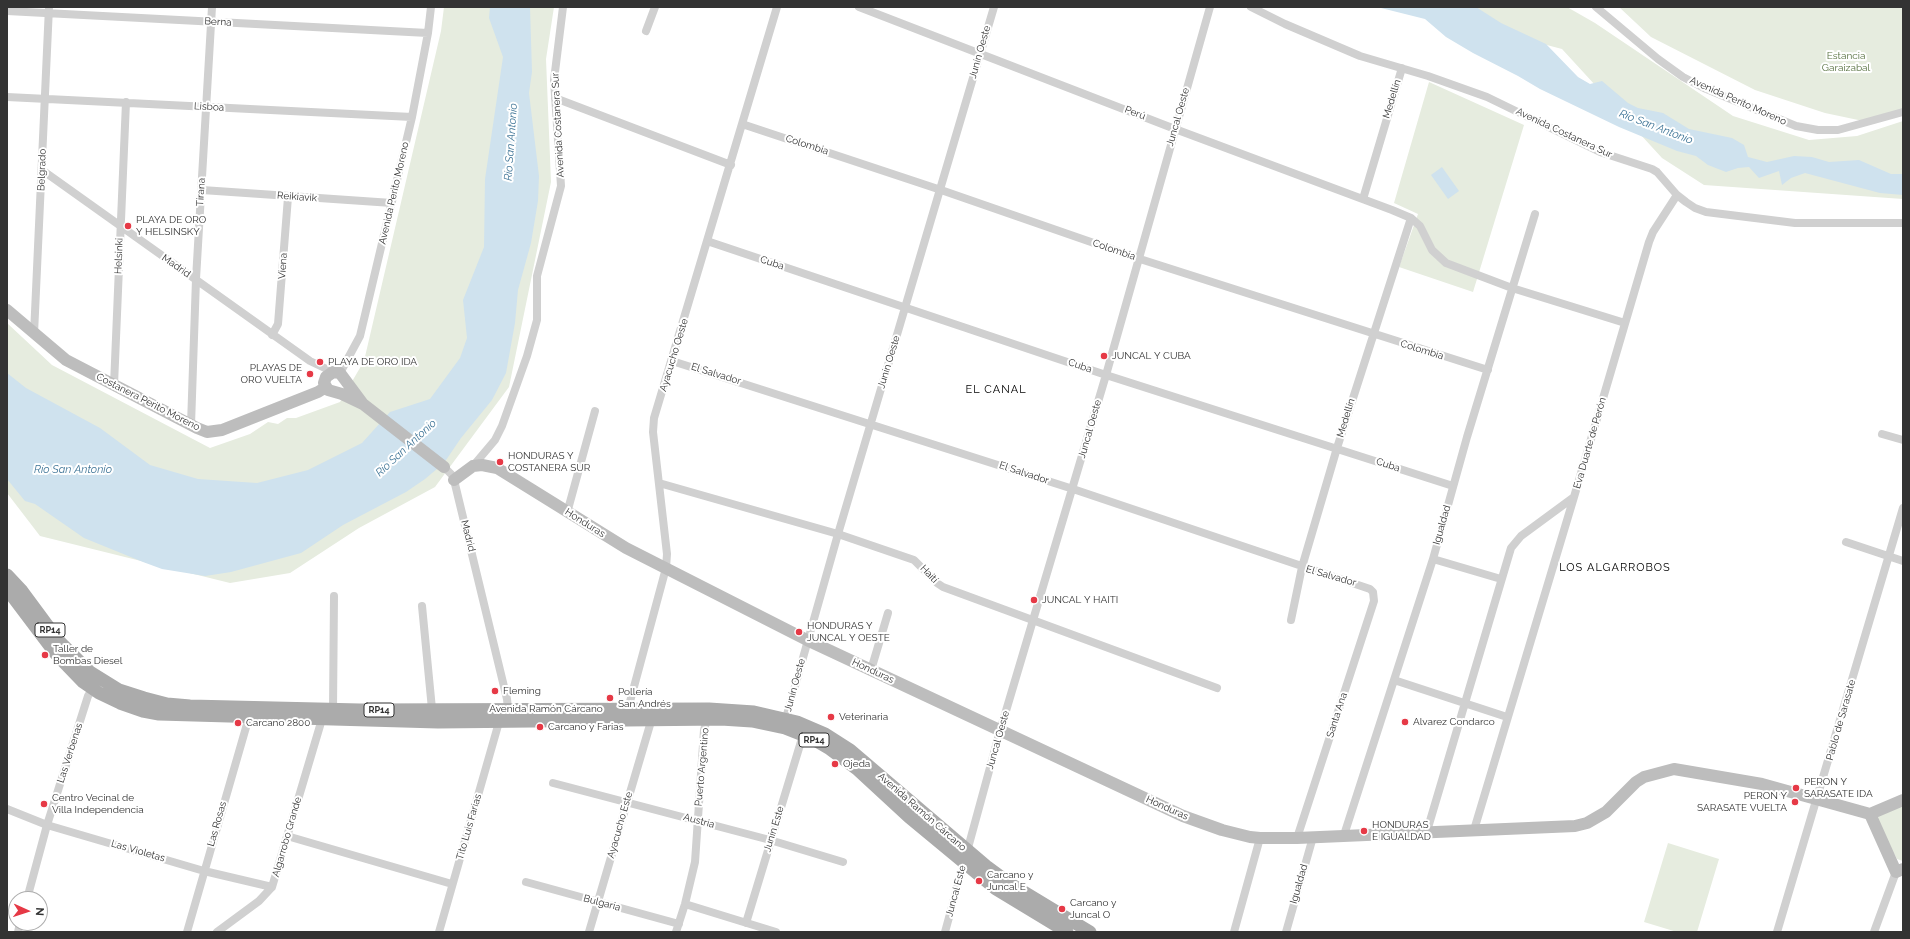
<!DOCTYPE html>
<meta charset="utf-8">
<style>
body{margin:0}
#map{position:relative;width:1910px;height:939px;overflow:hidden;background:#fff;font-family:Raleway,sans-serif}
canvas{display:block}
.frame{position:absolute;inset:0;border:8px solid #333;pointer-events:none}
.north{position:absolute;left:8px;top:891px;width:40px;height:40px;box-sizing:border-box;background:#fff;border:1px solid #adadad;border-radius:50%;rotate:93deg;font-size:11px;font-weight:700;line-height:16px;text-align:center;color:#333}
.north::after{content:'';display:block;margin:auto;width:14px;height:18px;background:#e63946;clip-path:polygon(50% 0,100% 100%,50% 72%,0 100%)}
</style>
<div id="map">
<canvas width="1910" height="939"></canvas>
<div class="frame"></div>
<div class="north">N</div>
</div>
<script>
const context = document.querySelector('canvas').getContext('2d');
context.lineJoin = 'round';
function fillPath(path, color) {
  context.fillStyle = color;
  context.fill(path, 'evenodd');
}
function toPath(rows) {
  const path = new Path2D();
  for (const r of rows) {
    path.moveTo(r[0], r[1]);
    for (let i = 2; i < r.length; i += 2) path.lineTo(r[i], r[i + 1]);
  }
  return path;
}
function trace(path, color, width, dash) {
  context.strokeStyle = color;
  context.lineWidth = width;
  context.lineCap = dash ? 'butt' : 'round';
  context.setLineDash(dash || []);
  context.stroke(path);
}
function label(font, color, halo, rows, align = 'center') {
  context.font = font + ' Raleway,sans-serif';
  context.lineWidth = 4;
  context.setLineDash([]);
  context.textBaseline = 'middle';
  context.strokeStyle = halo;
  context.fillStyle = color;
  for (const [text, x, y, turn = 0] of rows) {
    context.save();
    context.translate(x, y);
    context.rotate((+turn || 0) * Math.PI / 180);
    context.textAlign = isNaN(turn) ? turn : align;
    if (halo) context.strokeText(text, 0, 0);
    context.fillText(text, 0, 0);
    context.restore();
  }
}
const green = toPath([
 [444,7,554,7,546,59,551,182,509,387,435,487,359,528,290,573,230,583,40,536,7,493,7,323,52,365,210,448,250,434,268,422,278,424,287,418,296,418,340,402,364,361,441,31],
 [1402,7,1567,7,1595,23,1733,116,1809,140,1857,136,1903,121,1903,199,1704,185,1662,158,1562,49],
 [1619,7,1903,7,1903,110,1863,121,1825,113,1755,90,1651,37],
 [1429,82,1524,125,1473,292,1399,267,1418,214,1394,203],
 [1903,804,1903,861,1897,859,1877,820,1879,815],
 [1668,843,1719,859,1697,932,1677,932,1644,922]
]);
const water = toPath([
 [490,7,530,7,532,72,529,93,539,176,538,201,531,243,518,290,515,323,506,373,492,400,461,438,444,463,425,479,406,492,343,525,301,553,231,572,205,576,162,569,143,562,84,538,35,504,25,501,7,479,7,373,26,388,100,428,150,465,198,479,257,483,308,470,362,443,390,412,430,399,460,358,467,338,463,300,484,247,485,179,503,57,489,18],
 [1377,7,1476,7,1501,23,1546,44,1578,77,1590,84,1602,81,1628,103,1638,108,1663,113,1689,129,1732,138,1744,145,1748,157,1767,162,1794,156,1812,157,1829,162,1859,160,1891,174,1903,174,1903,195,1880,193,1805,173,1791,178,1782,185,1779,171,1759,178,1749,167,1738,168,1726,172,1708,165,1696,156,1677,151,1619,127,1540,89,1518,76,1473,53,1446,37,1425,19],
 [1442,167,1459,191,1448,199,1431,175]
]);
const minor = toPath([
 [859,7,1175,129,1392,210,1411,218,1420,226,1432,250,1446,263,1512,288,1625,323],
 [1251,7,1285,24,1360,56,1428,76,1487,97,1600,152,1652,169,1657,172,1677,195,1686,202,1695,208,1706,212,1795,223,1903,223],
 [1596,7,1658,59,1683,77,1704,88,1796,126,1818,130,1838,130,1903,112],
 [7,11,428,33],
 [646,31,655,7],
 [7,97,412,117],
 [555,98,731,165],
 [742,124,941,190,1140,259,1488,370],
 [42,170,310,361,333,372],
 [202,190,392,203],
 [1363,199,1402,68],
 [707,241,1106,375,1453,486],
 [34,334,49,7],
 [272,335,278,324,288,197],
 [672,361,1073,489,1370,589,1373,592,1374,601,1297,838],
 [340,373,360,336,412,117,428,33,431,7],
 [114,385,126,102],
 [191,425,196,279,212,7],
 [1882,434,1903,440],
 [473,466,495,440,502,426,527,356,537,320,537,276,561,186,554,80,563,7],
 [659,483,838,534,914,560,937,583,943,587,1217,688],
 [567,513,595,411],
 [1846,542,1903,561],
 [1433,559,1501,579],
 [422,606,432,709],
 [1291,620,1302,567,1337,448,1411,218],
 [871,670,888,613],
 [1394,680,1507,717],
 [333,709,334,596],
 [628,709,666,568,667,554,653,432,654,418,777,7],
 [786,718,838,534,994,7],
 [553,783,770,840,843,862],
 [7,809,47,825,204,871,272,887],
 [1474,830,1574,497],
 [1427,831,1511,548,1521,536,1574,497,1649,242,1653,232,1677,195],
 [1344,835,1433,559,1467,437,1535,214],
 [287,836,452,884],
 [526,882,679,924],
 [27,899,47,825,88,696,95,685],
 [685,904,776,932],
 [746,923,803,735],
 [18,932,20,923],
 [187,932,249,717],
 [217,932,259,901,272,887,322,719],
 [439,932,499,722,508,709,507,699,454,480,452,475,444,467],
 [589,932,652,718],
 [676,932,685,904,695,862,704,730,707,719],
 [945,932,1000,731,1106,375,1210,7],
 [1234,932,1260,838],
 [1286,932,1313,837],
 [1777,932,1903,508],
 [1874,932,1896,872]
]);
const secondary = toPath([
 [7,310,66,360,197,428,207,432,222,430,318,392,326,387],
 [363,404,342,394,328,390,324,383,326,377,333,372,340,373,363,404,444,467],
 [454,480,473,466,482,465,497,468,626,548,807,640,1183,816,1222,830,1250,837,1260,838,1297,838,1575,826,1587,823,1606,812,1636,782,1644,777,1674,769,1762,784,1870,814],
 [1870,814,1896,872,1903,869],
 [1870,814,1903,800]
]);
const primary = toPath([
 [7,575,22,591,59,641,90,672,119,690,144,698,167,704,190,706,360,710,709,709,754,712,797,722,825,734,850,750,986,866,1009,883,1090,932],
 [7,589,56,654,83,682,99,693,120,703,143,711,159,714,438,722,721,719,752,721,785,728,813,739,830,749,857,769,909,817,996,889,1067,932]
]);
const markers = [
 [128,226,4,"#e63946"],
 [1104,356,4,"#e63946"],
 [320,362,4,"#e63946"],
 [310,374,4,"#e63946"],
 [500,462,4,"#e63946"],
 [1034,600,4,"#e63946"],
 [799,632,4,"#e63946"],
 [45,655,4,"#e63946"],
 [495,691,4,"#e63946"],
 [610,698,4,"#e63946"],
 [831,717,4,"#e63946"],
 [1405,722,4,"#e63946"],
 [238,723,4,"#e63946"],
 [540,727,4,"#e63946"],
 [835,764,4,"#e63946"],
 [1796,788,4,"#e63946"],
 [1795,802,4,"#e63946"],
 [44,804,4,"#e63946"],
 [1364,831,4,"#e63946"],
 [979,881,4,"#e63946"],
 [1062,909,4,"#e63946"]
];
const shields = [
 [50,630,30],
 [379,710,30],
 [814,740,30]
];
const shieldNames = [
 ["RP14",50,630],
 ["RP14",379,710],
 ["RP14",814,740]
];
const streetNames = [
 ["Berna",218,22,3],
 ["Junín Oeste",980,52,-74],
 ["Medellín",1392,99,-73],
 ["Avenida Perito Moreno",1738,101,24],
 ["Lisboa",209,107,3],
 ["Perú",1135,113,21],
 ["Juncal Oeste",1178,117,-74],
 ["Avenida Costanera Sur",558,125,-93],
 ["Avenida Costanera Sur",1564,133,25],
 ["Colombia",807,145,18],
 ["Belgrado",42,170,-88],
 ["Tirana",201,192,-86],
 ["Avenida Perito Moreno",394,193,-77],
 ["Reikiavik",297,197,4],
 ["Colombia",1114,250,19],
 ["Helsinki",119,256,-88],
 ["Cuba",772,263,18],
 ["Madrid",176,266,35],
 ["Viena",283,266,-86],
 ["Colombia",1422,350,17],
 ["Ayacucho Oeste",674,355,-73],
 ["Junín Oeste",889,362,-73],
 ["Cuba",1080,366,19],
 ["El Salvador",716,374,17],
 ["Costanera Perito Moreno",148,402,27],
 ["Medellín",1346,418,-73],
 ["Juncal Oeste",1090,429,-74],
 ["Eva Duarte de Perón",1590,443,-74],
 ["Cuba",1388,465,18],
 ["El Salvador",1024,473,18],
 ["Honduras",585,523,32],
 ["Igualdad",1442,525,-74],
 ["Madrid",468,536,76],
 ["Haití",929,574,46],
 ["El Salvador",1331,576,16],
 ["Honduras",873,671,25],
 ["Junín Oeste",795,685,-75],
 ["Avenida Ramón Cárcano",546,709],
 ["Santa Ana",1337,715,-72],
 ["Pablo de Sarasate",1841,720,-74],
 ["Juncal Oeste",998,740,-74],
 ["Las Verbenas",70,753,-72],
 ["Puerto Argentino",702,767,-85],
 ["Honduras",1167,808,24],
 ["Avenida Ramón Cárcano",922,812,41],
 ["Austria",699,821,15],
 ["Las Rosas",217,824,-74],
 ["Ayacucho Este",620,825,-74],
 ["Tito Luis Farias",469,827,-74],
 ["Junín Este",774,829,-73],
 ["Algarrobo Grande",287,837,-74],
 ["Las Violetas",138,851,16],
 ["Igualdad",1299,884,-74],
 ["Juncal Este",956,891,-75],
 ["Bulgaria",602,903,15]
];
const parkNames = [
 ["Estancia",1846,56],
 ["Garaizabal",1846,68]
];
const poiNames = [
 ["PLAYA DE ORO",136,220],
 ["Y HELSINSKY",136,232],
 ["JUNCAL Y CUBA",1112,356],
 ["PLAYA DE ORO IDA",328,362],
 ["PLAYAS DE",302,368,"right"],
 ["ORO VUELTA",302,380,"right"],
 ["HONDURAS Y",508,456],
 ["COSTANERA SUR",508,468],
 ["JUNCAL Y HAITI",1042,600],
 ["HONDURAS Y",807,626],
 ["JUNCAL Y OESTE",807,638],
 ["Taller de",53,649],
 ["Bombas Diesel",53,661],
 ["Fleming",503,691],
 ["Pollería",618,692],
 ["San Andrés",618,704],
 ["Veterinaria",839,717],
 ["Alvarez Condarco",1413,722],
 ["Carcano 2800",246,723],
 ["Carcano y Farias",548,727],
 ["Ojeda",843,764],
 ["PERON Y",1804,782],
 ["SARASATE IDA",1804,794],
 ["PERON Y",1787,796,"right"],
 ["SARASATE VUELTA",1787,808,"right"],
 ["Centro Vecinal de",52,798],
 ["Villa Independencia",52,810],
 ["HONDURAS",1372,825],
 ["E IGUALDAD",1372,837],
 ["Carcano y",987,875],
 ["Juncal E",987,887],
 ["Carcano y",1070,903],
 ["Juncal O",1070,915]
];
const waterNames = [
 ["Río San Antonio",1656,127,21],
 ["Río San Antonio",511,142,-86],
 ["Río San Antonio",406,448,-43],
 ["Río San Antonio",73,470]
];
const neighbourhoodNames = [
 ["EL CANAL",996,390],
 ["LOS ALGARROBOS",1615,568]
];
fillPath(green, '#e6ecdf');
fillPath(water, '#cfe2ee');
trace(minor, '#d0d0d0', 8);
trace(secondary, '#bdbdbd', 12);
trace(primary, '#ababab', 13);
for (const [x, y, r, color] of markers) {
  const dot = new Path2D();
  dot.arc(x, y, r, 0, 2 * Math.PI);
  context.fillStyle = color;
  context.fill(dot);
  trace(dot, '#fff', 1.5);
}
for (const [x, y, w] of shields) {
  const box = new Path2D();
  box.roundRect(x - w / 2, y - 7, w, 14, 3);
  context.fillStyle = '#fff';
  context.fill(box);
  trace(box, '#333', 1);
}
label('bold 9px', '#333', null, shieldNames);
label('10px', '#333', '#fff', streetNames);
label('10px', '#56703f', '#fff', parkNames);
label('10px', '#333', '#fff', poiNames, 'left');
label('italic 11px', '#3f7597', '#fff', waterNames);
context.letterSpacing = '1px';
label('11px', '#000', '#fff', neighbourhoodNames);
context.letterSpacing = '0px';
</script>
